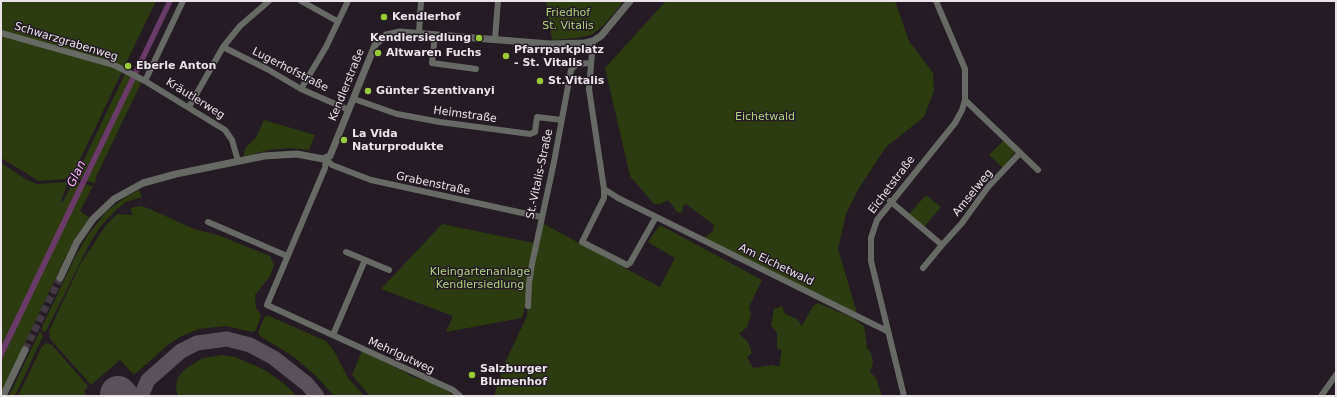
<!DOCTYPE html>
<meta charset="utf-8">
<style>
body{margin:0}
#map{position:relative;width:1337px;height:397px;overflow:hidden;background:#241b24;font-family:"DejaVu Sans",sans-serif}
canvas{display:block}
.frame{position:absolute;inset:0;border:2px solid #eae3e9;pointer-events:none}
</style>
<div id="map">
<canvas width="1337" height="397"></canvas>
<div class="frame"></div>
</div>
<script>
const context = document.querySelector('canvas').getContext('2d');
context.lineJoin = 'round';
function fillPath(path, color) {
  context.fillStyle = color;
  context.fill(path, 'evenodd');
}
function toPath(rows) {
  const path = new Path2D();
  for (const r of rows) {
    path.moveTo(r[0], r[1]);
    for (let i = 2; i < r.length; i += 2) path.lineTo(r[i], r[i + 1]);
  }
  return path;
}
function trace(path, color, width, dash) {
  context.strokeStyle = color;
  context.lineWidth = width;
  context.lineCap = dash ? 'butt' : 'round';
  context.setLineDash(dash || []);
  context.stroke(path);
}
function label(font, color, halo, rows, align = 'center') {
  context.font = font + ' "DejaVu Sans",sans-serif';
  context.lineWidth = 3;
  context.setLineDash([]);
  context.textBaseline = 'middle';
  context.strokeStyle = halo;
  context.fillStyle = color;
  for (const [text, x, y, turn = 0] of rows) {
    context.save();
    context.translate(x, y);
    context.rotate((+turn || 0) * Math.PI / 180);
    context.textAlign = isNaN(turn) ? turn : align;
    if (halo) context.strokeText(text, 0, 0);
    context.fillText(text, 0, 0);
    context.restore();
  }
}
const green = toPath([
 [1,1,156,1,74,172,65,179,39,181,1,158],
 [546,1,624,1,604,25,591,35,576,38,552,40],
 [666,1,895,1,909,41,933,73,934,91,924,117,886,147,859,188,846,214,838,249,857,313,704,238,713,231,714,225,686,204,683,206,682,213,677,212,671,203,667,200,661,204,654,204,630,176,605,68],
 [125,74,131,77,81,180,75,178],
 [135,78,141,83,96,177,95,183,86,181],
 [264,120,315,135,309,150,290,148,268,150,243,157,246,147,256,138],
 [1004,140,1015,152,1003,168,989,155],
 [1,163,27,180,37,184,68,182,61,201,63,202,73,181,80,183,1,348],
 [84,184,93,186,80,211,90,218,77,235,66,256,1,394,1,361],
 [139,190,142,197,126,202,116,210,100,227,90,243,46,331,44,332,41,329,73,261,87,236,106,212,126,197],
 [926,195,941,207,924,227,909,214],
 [141,206,150,209,194,229,218,235,270,256,274,265,270,276,255,295,256,308,261,315,256,330,252,332,226,326,199,329,182,336,169,344,134,375,120,360,91,385,50,339,49,331,81,263,106,225,117,214,133,215,130,208],
 [542,223,660,287,675,258,648,242,660,225,762,280,749,307,751,315,747,327,739,334,748,342,752,353,747,357,753,368,773,365,779,367,782,350,777,349,777,333,771,325,774,309,782,306,785,314,797,319,802,326,813,306,818,303,851,317,864,326,867,348,871,353,873,363,870,372,876,378,882,396,494,396,504,365,527,316,529,284],
 [442,224,534,243,526,304,522,318,446,332,453,316,381,289],
 [265,316,269,316,326,341,334,351,348,378,364,396,334,396,315,375,294,357,260,336,258,332],
 [40,331,43,336,15,396,9,396],
 [47,343,52,345,88,386,84,392,87,396,18,396,42,346],
 [362,351,407,373,410,376,430,382,457,396,370,396,352,375],
 [222,355,235,357,263,369,282,382,297,396,178,396,176,390,177,379,185,369,203,358]
]);
const water = toPath([
 [167,1,173,1,1,361,1,347]
]);
const taxiway = toPath([
 [141,396,148,380,181,351,197,343,227,339,250,345,274,358,307,384,317,396]
]);
const runway = toPath([
 [118,394,120,396]
]);
const tertiaryTunnel = toPath([
 [25,350,60,278]
]);
const minor = toPath([
 [301,1,337,21],
 [1,33,114,65,145,81,225,130,232,140,238,161],
 [419,33,421,1],
 [435,35,432,63,476,69],
 [495,39,498,1],
 [593,41,589,89,604,189,618,198,887,331],
 [223,47,267,69,301,89,349,110],
 [145,81,183,1],
 [301,89,326,47,348,1],
 [354,99,397,114,440,122,530,134,535,132,537,117,562,120],
 [965,100,1038,170],
 [189,107,223,47,240,26,269,1],
 [326,159,325,168,267,305,453,390,460,396],
 [326,159,332,165,371,180,541,217],
 [604,189,604,198,582,242,627,265,630,263,656,217],
 [890,201,942,245,962,223,988,187,1020,153],
 [208,222,287,256],
 [346,252,389,270],
 [923,268,942,245],
 [528,306,529,283,532,264,554,162,571,70,577,64,591,63],
 [333,335,365,260],
 [904,396,871,261,871,238,877,220,955,123,962,110,965,100,965,69,936,1],
 [1321,396,1336,375]
]);
const tertiary = toPath([
 [60,278,77,242,93,219,114,199,143,183,176,174,264,156,297,154,323,159,330,156,375,45,386,35,400,32,550,44,585,43,593,41,601,36,630,1],
 [3,396,25,350]
]);
const markers = [
 [384,17,4,"#98cb37"],
 [479,38,4,"#98cb37"],
 [378,53,4,"#98cb37"],
 [506,56,4,"#98cb37"],
 [128,66,4,"#98cb37"],
 [540,81,4,"#98cb37"],
 [368,91,4,"#98cb37"],
 [344,140,4,"#98cb37"],
 [472,375,4,"#98cb37"]
];
const parkNames = [
 ["Friedhof",568,13],
 ["St. Vitalis",568,26],
 ["Eichetwald",765,117],
 ["Kleingartenanlage",480,272],
 ["Kendlersiedlung",480,285]
];
const poiNames = [
 ["Kendlerhof",392,17],
 ["Kendlersiedlung",471,38,"right"],
 ["Pfarrparkplatz",514,50],
 ["- St. Vitalis",514,63],
 ["Altwaren Fuchs",386,53],
 ["Eberle Anton",136,66],
 ["St.Vitalis",548,81],
 ["Günter Szentivanyi",376,91],
 ["La Vida",352,134],
 ["Naturprodukte",352,147],
 ["Salzburger",480,369],
 ["Blumenhof",480,382]
];
const streetNames = [
 ["Schwarzgrabenweg",66,42,17],
 ["Lugerhofstraße",290,70,27],
 ["Kendlerstraße",347,85,-68],
 ["Kräutlerweg",195,99,32],
 ["Heimstraße",465,115,8],
 ["St.-Vitalis-Straße",540,174,-78],
 ["Grabenstraße",433,184,12],
 ["Eichetstraße",892,185,-53],
 ["Amselweg",973,193,-51],
 ["Am Eichetwald",776,265,26],
 ["Mehrlgutweg",401,356,25]
];
const waterNames = [
 ["Glan",77,174,-64]
];
fillPath(green, '#2c3c10');
fillPath(water, '#683c67');
trace(taxiway, '#5a525a', 15);
trace(runway, '#5a525a', 36);
trace(tertiaryTunnel, '#423942', 7, [7, 3.5]);
trace(minor, '#676a64', 6);
trace(tertiary, '#676a64', 7);
for (const [x, y, r, color] of markers) {
  const dot = new Path2D();
  dot.arc(x, y, r, 0, 2 * Math.PI);
  context.fillStyle = color;
  context.fill(dot);
  trace(dot, '#241b24', 1.5);
}
label('11px', '#afd27c', '#241b24', parkNames);
label('bold 11px', '#eae3e9', '#241b24', poiNames, 'left');
label('11px', '#eae3e9', '#241b24', streetNames);
label('italic 12px', '#fab4f7', '#241b24', waterNames);
</script>
